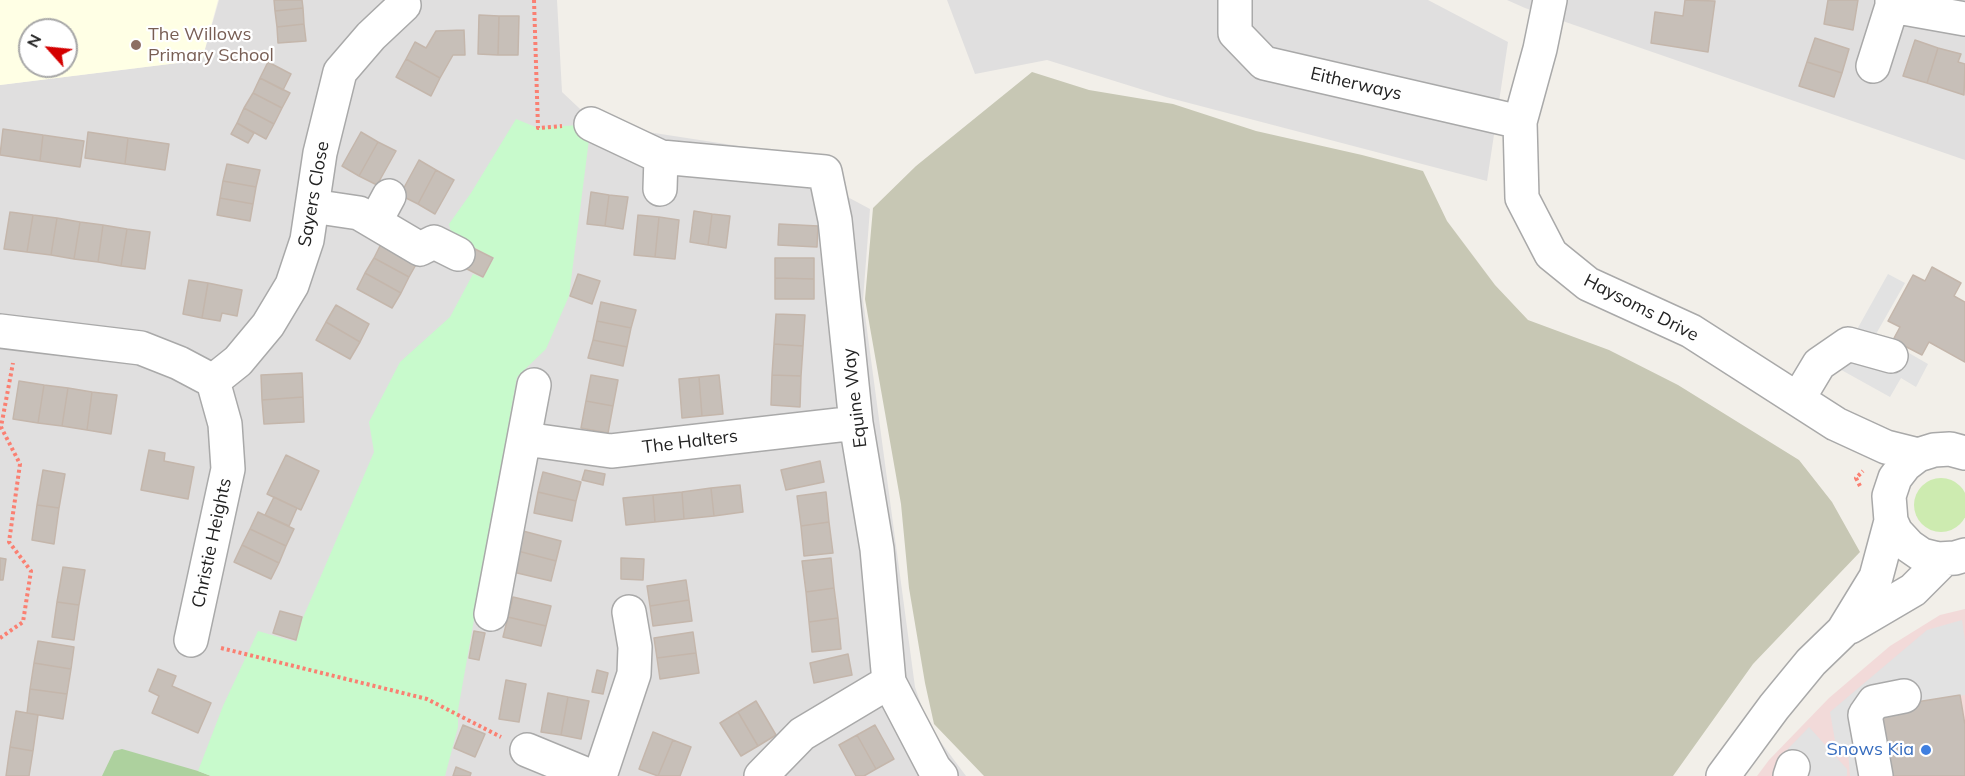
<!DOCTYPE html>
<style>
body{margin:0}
#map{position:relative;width:1965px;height:776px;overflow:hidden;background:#f2efe9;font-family:Mulish,sans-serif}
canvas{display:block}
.north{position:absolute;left:18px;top:18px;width:60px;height:60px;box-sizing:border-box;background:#fff;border:2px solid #a7a7a7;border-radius:50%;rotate:297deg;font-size:16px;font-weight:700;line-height:24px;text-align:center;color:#222}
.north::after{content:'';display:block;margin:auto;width:21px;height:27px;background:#d40000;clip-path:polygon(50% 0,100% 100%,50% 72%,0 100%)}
</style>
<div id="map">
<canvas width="1965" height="776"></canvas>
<div class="north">N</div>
</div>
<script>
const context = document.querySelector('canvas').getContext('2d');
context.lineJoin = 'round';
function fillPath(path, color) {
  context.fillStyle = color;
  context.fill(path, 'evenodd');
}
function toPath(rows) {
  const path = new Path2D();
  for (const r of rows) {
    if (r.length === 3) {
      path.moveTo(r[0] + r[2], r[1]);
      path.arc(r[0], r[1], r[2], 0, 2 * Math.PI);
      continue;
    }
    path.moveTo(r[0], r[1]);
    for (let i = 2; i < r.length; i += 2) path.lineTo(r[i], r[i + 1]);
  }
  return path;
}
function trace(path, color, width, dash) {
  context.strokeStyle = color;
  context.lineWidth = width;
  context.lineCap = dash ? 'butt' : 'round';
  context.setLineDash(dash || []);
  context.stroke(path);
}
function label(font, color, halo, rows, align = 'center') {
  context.font = font + ' Mulish,sans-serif';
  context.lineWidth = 4.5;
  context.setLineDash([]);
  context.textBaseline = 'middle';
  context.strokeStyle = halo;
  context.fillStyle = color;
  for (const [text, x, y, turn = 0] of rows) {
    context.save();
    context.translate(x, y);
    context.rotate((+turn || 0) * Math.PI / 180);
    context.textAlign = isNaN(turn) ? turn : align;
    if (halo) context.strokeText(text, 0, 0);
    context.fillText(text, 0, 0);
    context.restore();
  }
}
const residential = toPath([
 [219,0,557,0,562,92,596,124,758,149,870,209,863,300,915,687,928,725,966,776,0,776,0,85,202,60],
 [947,0,1428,0,1508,42,1487,181,1166,97,1047,60,975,74],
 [1507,0,1965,0,1965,160,1525,8]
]);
const commercial = toPath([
 [1965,609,1965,776,1757,776,1769,760,1829,698,1890,646,1940,615]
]);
const education = toPath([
 [0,0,218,0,202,60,0,85],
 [30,30,66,30,66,66,30,66]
]);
const construction = toPath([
 [1032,72,1089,90,1173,104,1256,131,1362,155,1423,171,1447,221,1495,285,1528,320,1609,350,1678,385,1799,460,1832,502,1860,552,1753,664,1673,776,984,776,934,724,925,683,909,588,901,504,865,299,873,208,916,166]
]);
const grass = toPath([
 [1941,505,27]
]);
const forest = toPath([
 [122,749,198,771,211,776,102,776,114,751]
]);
const park = toPath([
 [516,119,538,128,591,124,569,296,546,349,517,377,458,710,458,727,445,776,211,776,198,771,223,706,258,631,296,642,302,620,374,452,369,422,400,362,450,317,473,274,483,278,494,258,452,236,449,224,471,193]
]);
const parking = toPath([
 [1888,274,1905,283,1876,334,1928,364,1916,387,1901,378,1890,397,1836,367],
 [1962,620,1965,641,1965,695,1880,708,1890,776,1850,776,1848,751,1837,752,1830,712,1927,630],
 [1809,727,1847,769,1847,776,1777,776,1786,751]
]);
const building = toPath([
 [274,0,302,0,303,8,275,11,274,0],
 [1685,0,1715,1,1708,52,1651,43,1655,12,1683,16,1685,0],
 [1828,0,1858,0,1853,30,1824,24,1828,0],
 [303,8,304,24,277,27,275,11,303,8],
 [479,15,499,16,498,55,478,54,479,15],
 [499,16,519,16,518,55,498,55,499,16],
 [304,24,306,41,278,43,277,27,304,24],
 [464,30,465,55,453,55,440,78,406,59,415,42,426,48,436,31,464,30],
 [1815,38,1849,49,1842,73,1807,62,1815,38],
 [1915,40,1938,48,1927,83,1903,76,1915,40],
 [1938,48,1961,54,1958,62,1965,64,1964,95,1927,83,1938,48],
 [406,59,440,78,431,96,396,77,406,59],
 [268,62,291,74,283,90,260,78,268,62],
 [1807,62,1842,73,1834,97,1799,86,1807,62],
 [260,78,290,93,282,108,253,93,260,78],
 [253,93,282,108,274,124,244,108,253,93],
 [244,108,274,124,266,139,237,123,244,108],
 [237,123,254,133,248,143,231,134,237,123],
 [3,129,43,135,40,161,0,155,3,129],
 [88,132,128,138,125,164,85,158,88,132],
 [361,132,378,142,359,176,342,166,361,132],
 [43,135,84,141,80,167,40,161,43,135],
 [128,138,169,144,165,170,125,164,128,138],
 [378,142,396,151,377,185,359,176,378,142],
 [419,160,436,170,418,204,400,195,419,160],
 [227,164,260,170,256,187,223,181,227,164],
 [436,170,454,180,435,214,418,204,436,170],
 [223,181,256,187,253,204,220,198,223,181],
 [591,192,609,195,605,226,587,224,591,192],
 [609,195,628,197,623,229,605,226,609,195],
 [220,198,253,204,250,221,217,215,220,198],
 [694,211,712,214,708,245,690,242,694,211],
 [10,212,33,215,27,252,4,249,10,212],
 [712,214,730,216,726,248,708,245,712,214],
 [33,215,57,218,51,255,27,252,33,215],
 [638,215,659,217,655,257,634,255,638,215],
 [659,217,679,220,675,259,655,257,659,217],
 [57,218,80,222,74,259,51,255,57,218],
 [80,222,103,225,98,262,74,259,80,222],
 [779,224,818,226,817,247,778,245,779,224],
 [103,225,127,229,121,266,98,262,103,225],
 [127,229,150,232,145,269,121,266,127,229],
 [382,242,418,261,409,277,374,258,382,242],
 [471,247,493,258,483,277,461,266,471,247],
 [374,258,409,277,401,293,365,273,374,258],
 [775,258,814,258,814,279,775,278,775,258],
 [1932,267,1961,283,1954,296,1965,302,1965,362,1929,342,1922,355,1893,340,1900,327,1888,321,1913,275,1925,281,1932,267],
 [365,273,401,293,392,308,357,289,365,273],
 [578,274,600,281,592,304,570,296,578,274],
 [775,278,814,279,814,299,775,299,775,278],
 [189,280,208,283,202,318,183,314,189,280],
 [208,283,242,290,237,316,222,313,220,321,202,318,208,283],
 [601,302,636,310,631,328,597,321,601,302],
 [336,305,369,324,360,342,326,322,336,305],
 [776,314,805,315,803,346,774,344,776,314],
 [597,321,631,328,627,347,593,340,597,321],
 [326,322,360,342,350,359,316,340,326,322],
 [593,340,627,347,623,366,588,358,593,340],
 [774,344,803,346,801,376,772,375,774,344],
 [302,373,303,397,262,400,261,375,302,373],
 [591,375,618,380,613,406,586,401,591,375],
 [719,375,723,414,702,416,699,377,719,375],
 [772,375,801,376,800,407,771,405,772,375],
 [699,377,702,416,682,418,679,379,699,377],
 [19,381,44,385,38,423,13,419,19,381],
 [44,385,68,388,62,426,38,423,44,385],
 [68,388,92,392,87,430,62,426,68,388],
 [92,392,117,395,111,434,87,430,92,392],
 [303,397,304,422,264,424,262,400,303,397],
 [586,401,613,406,608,433,581,428,586,401],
 [149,450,165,453,164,461,194,467,188,499,141,490,149,450],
 [286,455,319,471,301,510,267,494,286,455],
 [820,461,824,482,786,490,781,470,820,461],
 [43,470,65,474,59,508,37,505,43,470],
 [585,470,605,474,603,485,582,480,585,470],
 [543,472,581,482,576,501,538,492,543,472],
 [740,485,743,512,714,516,711,488,740,485],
 [711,488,714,516,684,519,682,492,711,488],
 [538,492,576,501,572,521,534,513,538,492],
 [682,492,684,519,655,522,653,495,682,492],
 [826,492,829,522,801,526,797,496,826,492],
 [653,495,655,522,626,525,623,498,653,495],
 [274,497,297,508,289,526,265,515,274,497],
 [37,505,59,508,54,544,32,540,37,505],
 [258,512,294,529,286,546,250,529,258,512],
 [829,522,833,553,804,556,801,526,829,522],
 [250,529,286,546,279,563,242,545,250,529],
 [523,531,561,541,556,561,518,551,523,531],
 [242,545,279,563,271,579,234,562,242,545],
 [518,551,556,561,551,581,513,572,518,551],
 [0,558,6,559,3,580,0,580,0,558],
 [621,558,644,559,643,580,621,579,621,558],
 [831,558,834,588,806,592,802,561,831,558],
 [63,567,85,570,79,605,57,602,63,567],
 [686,580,689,600,650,606,647,586,686,580],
 [834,588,838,618,809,622,806,592,834,588],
 [513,597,551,606,546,626,508,617,513,597],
 [689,600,692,621,653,626,650,606,689,600],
 [57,602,79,605,74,640,52,637,57,602],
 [280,611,302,617,296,640,273,633,280,611],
 [508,617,546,626,541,646,503,637,508,617],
 [838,618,841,649,812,652,809,622,838,618],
 [474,631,485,633,479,660,469,658,474,631],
 [693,632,696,653,657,658,654,638,693,632],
 [38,641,74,647,71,669,34,663,38,641],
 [696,653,699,673,660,679,657,658,696,653],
 [848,654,852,675,814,683,810,663,848,654],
 [34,663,71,669,67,694,30,689,34,663],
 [158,669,176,676,172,686,211,703,198,733,152,713,159,696,149,691,158,669],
 [597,670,608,673,603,694,592,692,597,670],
 [506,680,526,684,519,722,499,719,506,680],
 [30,689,67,694,63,719,27,713,30,689],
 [548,693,568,697,561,735,541,732,548,693],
 [1960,695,1965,725,1965,776,1890,776,1879,708,1960,695],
 [568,697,589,701,581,739,561,735,568,697],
 [756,701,776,735,758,746,738,712,756,701],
 [16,711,38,715,33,751,10,747,16,711],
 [738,712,758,746,741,756,720,723,738,712],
 [463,725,485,734,475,757,454,748,463,725],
 [875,725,894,759,876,769,857,735,875,725],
 [653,732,673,740,658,776,639,769,653,732],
 [857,735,876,769,864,776,856,776,839,745,857,735],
 [673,740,691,747,680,776,658,776,673,740],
 [10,747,33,751,29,776,6,776,10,747],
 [456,767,471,773,470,776,453,776,456,767]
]);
const path = toPath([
 [534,0,538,128,562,126],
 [1860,486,1856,478,1863,471],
 [0,638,23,622,31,571,9,542,20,464,1,427,13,363],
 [221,648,427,699,501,737]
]);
const minor = toPath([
 [1235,0,1235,33,1264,63,1520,122],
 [1550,0,1540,49,1520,122,1522,198,1551,254,1588,284,1691,331,1836,424,1886,447,1918,455],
 [1892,6,1965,19],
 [1873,66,1892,6,1892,0],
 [591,124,661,157,825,172,835,220,856,423,877,549,889,682,934,768,941,776],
 [660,189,661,157],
 [312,206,359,213,420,249,434,242,458,254],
 [375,222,389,196],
 [0,331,141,348,179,363,213,381,225,424,228,469,191,640],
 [213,381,238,361,268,325,292,285,307,240,320,153,340,72,371,36,404,5,402,0],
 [1798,399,1819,364,1848,344,1891,356],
 [525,439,611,451,856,423],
 [1965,453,1950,449,1934,450,1918,455,1905,465,1895,478,1889,496,1891,521,1896,532,1909,546,1922,555,1938,559,1955,558,1965,555],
 [491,614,534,385],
 [1850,627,1913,590,1944,559],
 [527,750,590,776],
 [600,776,634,674,635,647,629,612],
 [761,776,802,734,889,682],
 [1723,776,1774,707,1811,662,1843,631,1876,577,1891,521],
 [1790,776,1793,767],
 [1876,776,1865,715,1874,702,1904,696]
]);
const markers = [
 [136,45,6,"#8d6e63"],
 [1926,750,6,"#3f7fe0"]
];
const educationNames = [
 ["The Willows",148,35],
 ["Primary School",148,56]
];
const streetNames = [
 ["Eitherways",1356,84,13],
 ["Sayers Close",314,194,-80],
 ["Haysoms Drive",1641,308,27],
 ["Equine Way",855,398,-97],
 ["The Halters",690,442,-7],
 ["Christie Heights",212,543,-78]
];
const shopNames = [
 ["Snows Kia",1914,750]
];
fillPath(residential, '#e0dfdf');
fillPath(commercial, '#f2dad9');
fillPath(education, '#ffffe5');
fillPath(construction, '#c7c7b4');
fillPath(grass, '#cdebb0');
fillPath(forest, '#add19e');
fillPath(park, '#c8facc');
fillPath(parking, '#e2e2e2');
fillPath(building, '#c7bfb8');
trace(building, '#c4b6ab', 1.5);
trace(minor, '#a9a9a9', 36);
trace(path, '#fa8072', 4, [3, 3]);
trace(minor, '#fff', 33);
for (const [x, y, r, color] of markers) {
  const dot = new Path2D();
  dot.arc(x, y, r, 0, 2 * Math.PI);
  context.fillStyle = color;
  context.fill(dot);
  trace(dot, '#fff', 2);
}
label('18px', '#785e54', '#fff', educationNames, 'left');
label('18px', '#222', '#fff', streetNames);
label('18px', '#366cbe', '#fff', shopNames, 'right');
</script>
